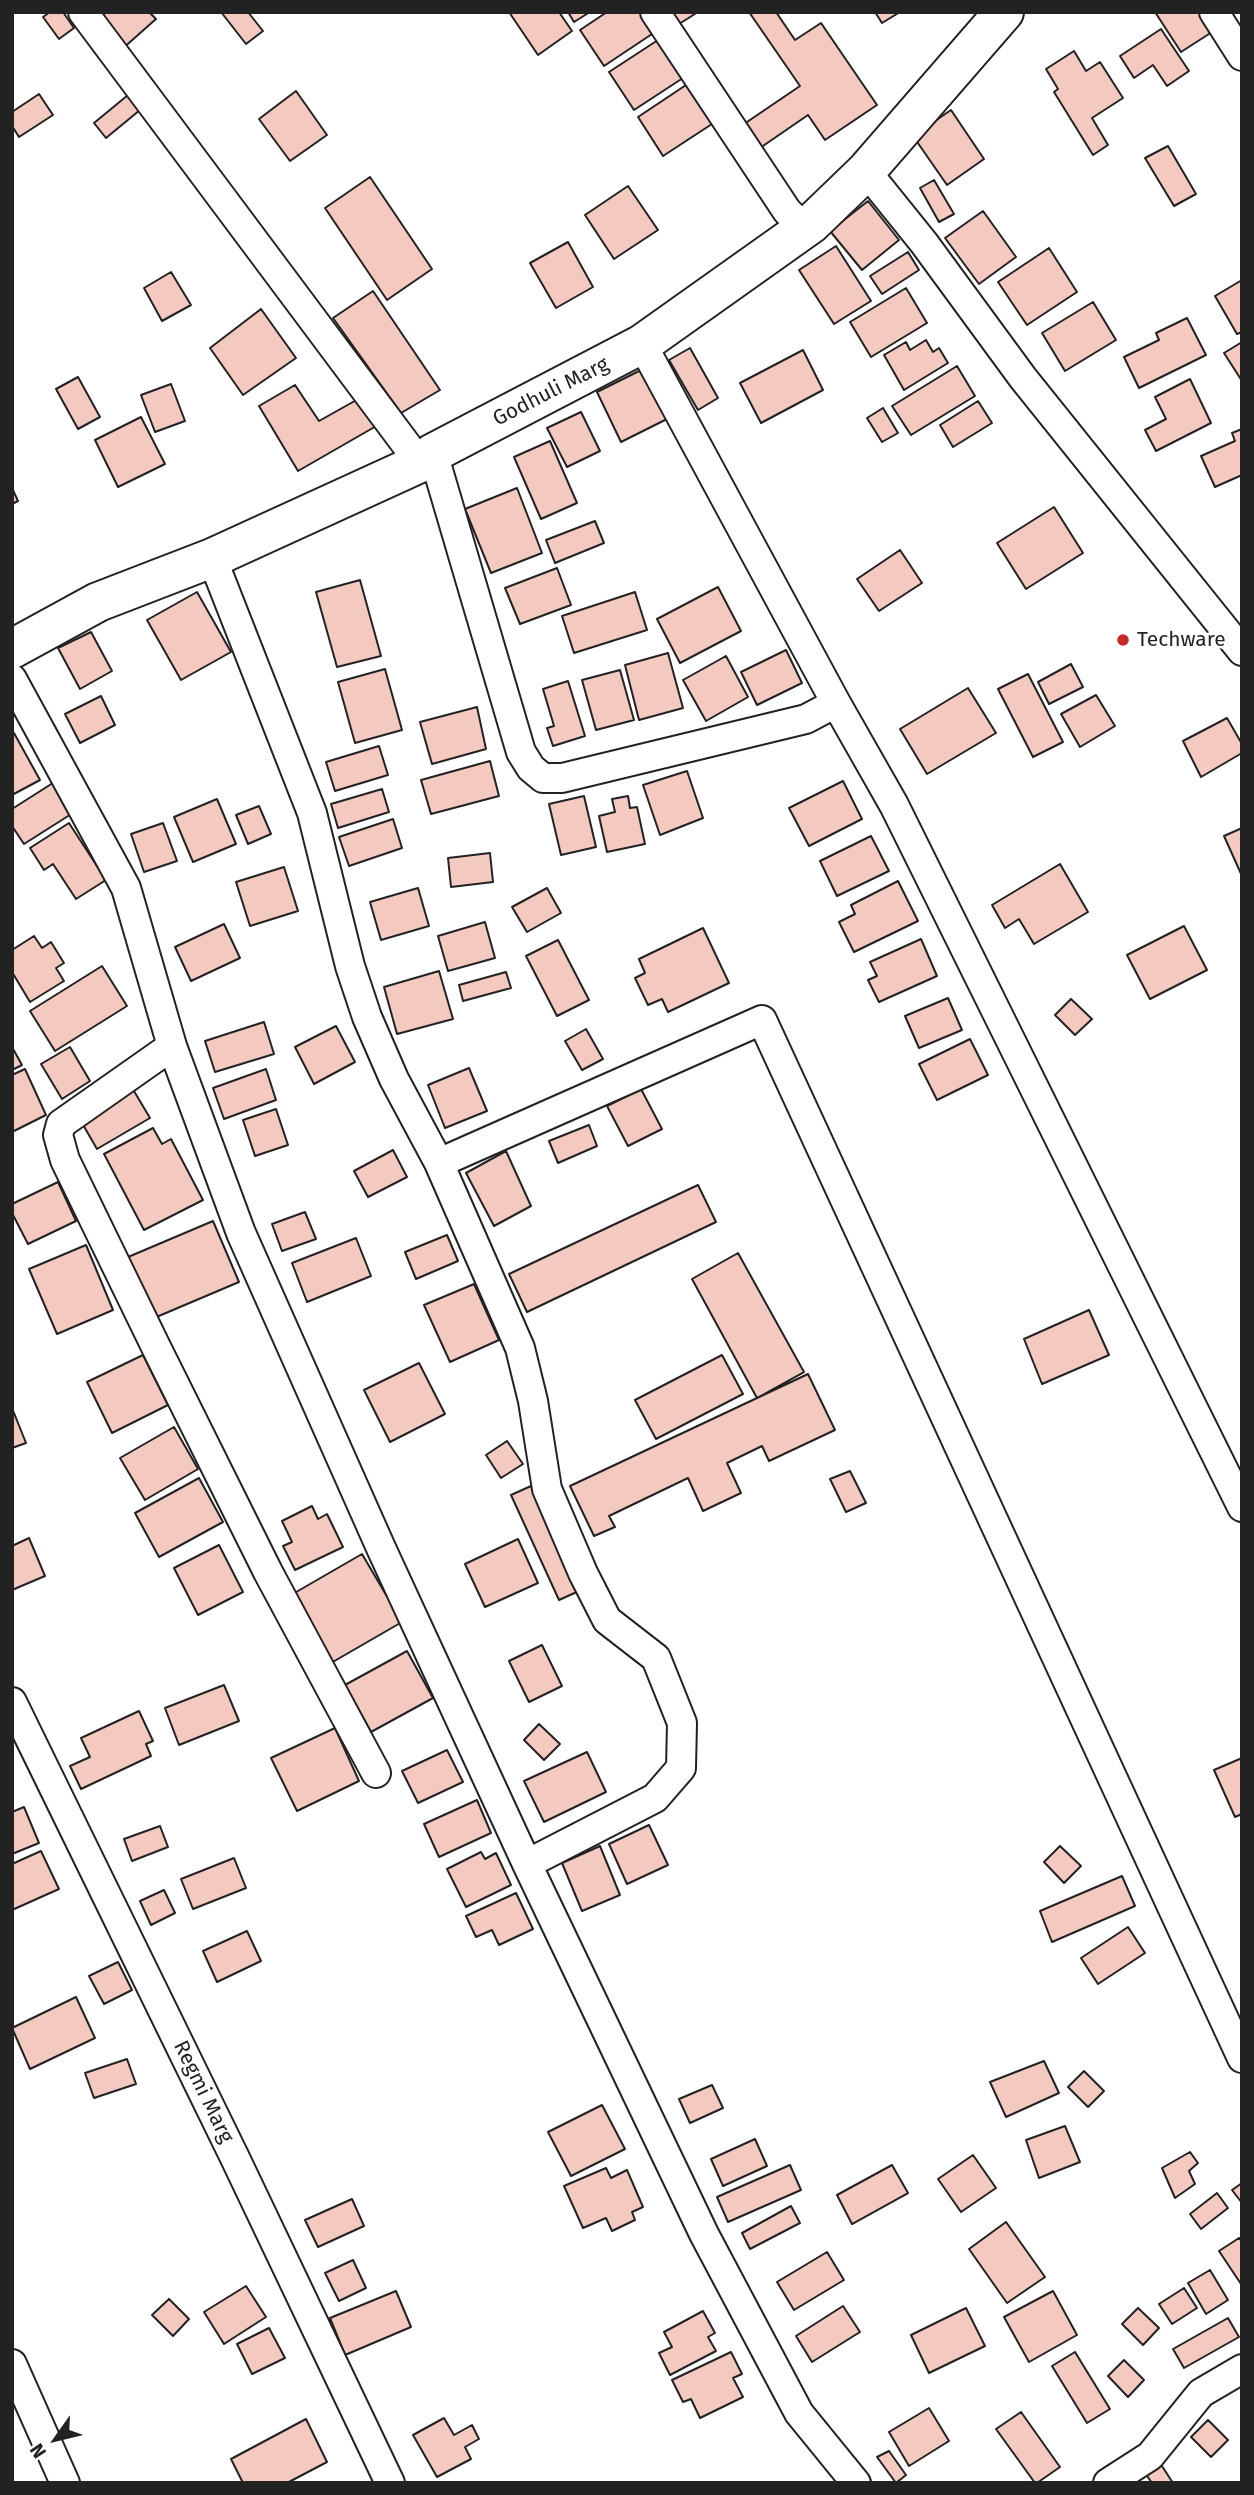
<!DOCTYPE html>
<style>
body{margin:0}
#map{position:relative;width:1254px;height:2495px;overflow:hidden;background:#fff;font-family:"Fira Sans",sans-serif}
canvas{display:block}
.frame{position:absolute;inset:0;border:14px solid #222;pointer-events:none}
.north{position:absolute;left:21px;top:2404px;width:70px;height:70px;-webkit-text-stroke:5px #fff;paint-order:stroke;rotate:236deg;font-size:19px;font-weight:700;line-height:28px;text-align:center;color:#222}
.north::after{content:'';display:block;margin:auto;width:24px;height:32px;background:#222;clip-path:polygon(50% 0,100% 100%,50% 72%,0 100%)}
</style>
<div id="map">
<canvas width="1254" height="2495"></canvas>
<div class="frame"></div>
<div class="north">N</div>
</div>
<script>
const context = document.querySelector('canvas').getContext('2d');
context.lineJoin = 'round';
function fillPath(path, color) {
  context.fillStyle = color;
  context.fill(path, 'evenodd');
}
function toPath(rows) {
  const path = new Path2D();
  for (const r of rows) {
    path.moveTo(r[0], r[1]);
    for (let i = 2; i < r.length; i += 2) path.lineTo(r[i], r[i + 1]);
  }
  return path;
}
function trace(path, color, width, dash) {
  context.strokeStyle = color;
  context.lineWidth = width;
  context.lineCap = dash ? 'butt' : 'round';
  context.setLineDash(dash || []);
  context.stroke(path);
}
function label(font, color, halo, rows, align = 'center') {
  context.font = font + ' "Fira Sans",sans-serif';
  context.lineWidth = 5;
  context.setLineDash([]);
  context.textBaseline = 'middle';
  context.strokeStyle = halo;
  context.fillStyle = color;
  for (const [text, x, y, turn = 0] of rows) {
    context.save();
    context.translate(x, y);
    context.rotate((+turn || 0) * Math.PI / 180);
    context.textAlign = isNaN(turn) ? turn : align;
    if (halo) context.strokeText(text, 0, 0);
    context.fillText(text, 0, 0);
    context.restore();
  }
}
const building = toPath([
 [50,12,63,12,74,28,59,39,43,17,50,12],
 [106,12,149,12,156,19,121,50,96,21,106,12],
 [221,12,248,12,263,31,246,44,221,12],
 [509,12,559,12,572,31,538,55,509,12],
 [568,12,590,12,574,22,568,12],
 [607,12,642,12,655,32,604,66,580,30,607,12],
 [671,12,698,12,679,24,671,12],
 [749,12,776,12,795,40,821,23,877,105,825,140,808,115,760,148,744,124,800,86,749,12],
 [875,12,900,12,882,23,875,12],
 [1155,12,1199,12,1212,32,1181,52,1155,12],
 [1161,29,1189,71,1167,86,1153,65,1134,78,1120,56,1161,29],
 [658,40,683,78,634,110,609,72,658,40],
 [1074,51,1086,71,1100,62,1123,98,1092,118,1108,145,1093,155,1054,92,1058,89,1046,69,1074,51],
 [686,85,712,124,663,156,638,117,686,85],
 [296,91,327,135,290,161,259,119,296,91],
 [39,94,53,115,19,137,12,126,12,112,39,94],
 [128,95,140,110,106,138,94,123,128,95],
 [951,110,984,159,947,185,913,136,951,110],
 [1168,146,1196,194,1174,206,1145,158,1168,146],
 [370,177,432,269,387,300,325,208,370,177],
 [934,180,954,214,939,222,920,188,934,180],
 [628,186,658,230,614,259,585,215,628,186],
 [868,201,899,240,862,270,830,231,868,201],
 [983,211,1016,257,979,284,945,238,983,211],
 [568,242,593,287,556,308,530,263,568,242],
 [836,246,871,301,834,324,799,270,836,246],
 [1049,248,1077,292,1027,325,998,282,1049,248],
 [908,252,919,270,882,294,870,276,908,252],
 [171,272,191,305,162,321,144,288,171,272],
 [1242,280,1242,332,1237,334,1215,296,1242,280],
 [906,288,927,323,871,357,850,322,906,288],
 [373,291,440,390,401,413,333,318,373,291],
 [1093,302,1116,340,1065,371,1042,333,1093,302],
 [261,309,296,358,243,395,210,348,261,309],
 [1187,318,1206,355,1139,388,1124,357,1159,340,1156,333,1187,318],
 [926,340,933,352,939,348,948,363,904,390,884,355,906,342,910,350,926,340],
 [1242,342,1242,381,1224,353,1242,342],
 [690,348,718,398,698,410,669,360,690,348],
 [803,350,823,390,761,423,740,383,803,350],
 [957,366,975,396,911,435,892,406,957,366],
 [643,369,667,419,621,442,597,392,643,369],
 [78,377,100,417,78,429,56,389,78,377],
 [1190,379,1211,423,1156,451,1145,430,1166,419,1155,397,1190,379],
 [171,384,185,421,155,432,141,395,171,384],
 [295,385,319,421,360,398,378,425,298,471,259,406,295,385],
 [978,401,992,423,953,447,940,425,978,401],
 [883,408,898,433,882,442,867,418,883,408],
 [581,412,600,451,567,467,547,428,581,412],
 [141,417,165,464,118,487,95,440,141,417],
 [1242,429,1242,475,1215,487,1201,456,1235,441,1232,433,1242,429],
 [550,441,577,503,541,519,514,457,550,441],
 [12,488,18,501,12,504,12,488],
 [517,488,542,553,491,573,465,509,517,488],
 [1054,507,1083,553,1026,589,997,543,1054,507],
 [595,521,604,543,555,563,546,540,595,521],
 [900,550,922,583,879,611,857,579,900,550],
 [557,568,571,605,520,624,505,588,557,568],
 [360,580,381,656,337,667,316,592,360,580],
 [718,587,741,631,680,663,657,619,718,587],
 [197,592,231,652,181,680,147,620,197,592],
 [635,592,647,630,574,653,562,616,635,592],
 [91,632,112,671,80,689,58,648,91,632],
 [786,650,802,683,757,705,741,672,786,650],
 [668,653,683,708,639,720,625,665,668,653],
 [726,656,748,697,706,721,683,680,726,656],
 [1071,664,1083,687,1049,704,1038,682,1071,664],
 [385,669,402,730,355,743,338,682,385,669],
 [620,670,634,720,596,730,582,680,620,670],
 [1028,674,1063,742,1033,757,998,689,1028,674],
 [568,681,585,736,553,746,547,728,554,726,543,689,568,681],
 [968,688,996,733,927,774,900,729,968,688],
 [1096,695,1115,726,1080,747,1061,714,1096,695],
 [101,696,115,725,80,743,65,714,101,696],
 [477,707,486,749,432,764,420,722,477,707],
 [1227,718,1242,744,1242,753,1201,777,1183,741,1227,718],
 [14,733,40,780,12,795,12,734,14,733],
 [379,746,388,775,335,791,326,762,379,746],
 [490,761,499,796,431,814,421,780,490,761],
 [687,771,703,818,660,835,643,785,687,771],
 [56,781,76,811,24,844,12,826,12,809,56,781],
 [843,781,862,819,809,846,789,808,843,781],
 [382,789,389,812,338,828,331,804,382,789],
 [584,796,596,847,561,855,549,804,584,796],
 [628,796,630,808,637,807,645,844,607,852,599,816,615,812,612,799,628,796],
 [217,799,236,844,193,862,174,817,217,799],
 [259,806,271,834,248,844,236,815,259,806],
 [393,819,402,848,349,866,339,837,393,819],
 [69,823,106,880,76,899,53,864,44,870,30,848,69,823],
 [163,823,177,861,144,872,131,834,163,823],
 [1242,828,1242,876,1224,836,1242,828],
 [871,836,889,871,837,896,820,861,871,836],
 [490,853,493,882,451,887,448,858,490,853],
 [1060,864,1088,912,1034,944,1019,919,1005,928,992,905,1060,864],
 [284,867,298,911,250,926,236,882,284,867],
 [898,881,918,921,854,952,839,922,855,914,851,905,898,881],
 [418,888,429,926,381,940,370,902,418,888],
 [547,888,561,913,527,932,512,907,547,888],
 [485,922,495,958,448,971,438,936,485,922],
 [224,924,240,958,191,981,175,947,224,924],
 [1184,926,1207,970,1150,999,1127,955,1184,926],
 [703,928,729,983,668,1012,662,999,648,1005,635,978,645,973,639,959,703,928],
 [34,936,42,948,51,942,64,963,56,968,64,981,30,1002,12,972,12,950,34,936],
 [921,939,937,976,879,1002,868,980,877,976,870,962,921,939],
 [558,940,589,1000,557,1016,526,956,558,940],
 [102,966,127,1006,55,1051,30,1011,102,966],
 [439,971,453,1019,397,1034,384,987,439,971],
 [506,972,511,988,463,1001,459,985,506,972],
 [948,998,962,1030,919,1048,905,1016,948,998],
 [1071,999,1092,1019,1075,1035,1055,1015,1071,999],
 [264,1022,274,1054,215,1072,205,1041,264,1022],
 [336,1026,355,1062,314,1084,295,1047,336,1026],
 [586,1029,603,1059,582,1070,565,1041,586,1029],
 [970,1039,988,1075,937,1100,919,1064,970,1039],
 [12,1047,22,1065,12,1070,12,1047],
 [70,1047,90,1081,62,1099,41,1064,70,1047],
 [469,1068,487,1111,445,1128,428,1085,469,1068],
 [25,1069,46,1115,12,1132,12,1075,25,1069],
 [266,1069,276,1100,224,1119,213,1088,266,1069],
 [131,1086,150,1118,97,1149,78,1116,131,1086],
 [641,1089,662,1129,628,1146,607,1106,641,1089],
 [276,1109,288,1145,255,1156,243,1120,276,1109],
 [589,1125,597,1146,558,1163,549,1141,589,1125],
 [153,1128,162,1144,171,1139,203,1200,144,1230,104,1154,153,1128],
 [393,1150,407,1177,368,1197,354,1171,393,1150],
 [506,1151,531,1206,494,1226,466,1173,506,1151],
 [58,1182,76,1221,28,1244,12,1213,12,1204,58,1182],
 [698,1185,716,1222,527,1312,509,1274,698,1185],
 [305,1212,316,1239,282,1251,272,1224,305,1212],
 [213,1221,239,1282,147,1321,121,1260,213,1221],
 [447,1235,458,1261,416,1279,405,1252,447,1235],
 [356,1238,371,1276,307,1302,292,1263,356,1238],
 [86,1245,113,1310,57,1334,29,1269,86,1245],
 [738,1253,804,1372,757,1398,692,1279,738,1253],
 [474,1284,499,1340,450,1362,424,1305,474,1284],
 [1089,1310,1109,1355,1042,1384,1024,1339,1089,1310],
 [143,1355,168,1405,112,1433,87,1382,143,1355],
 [722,1355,743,1394,656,1439,635,1400,722,1355],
 [419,1363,445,1414,390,1442,364,1390,419,1363],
 [808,1374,835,1430,769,1461,762,1446,727,1463,741,1493,703,1511,688,1478,609,1516,615,1527,594,1536,570,1486,808,1374],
 [12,1408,26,1443,12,1448,12,1408],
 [174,1427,198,1469,145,1500,120,1458,174,1427],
 [507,1441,523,1464,501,1478,486,1455,507,1441],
 [850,1471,866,1503,846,1512,830,1479,850,1471],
 [199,1478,223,1522,159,1557,135,1513,199,1478],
 [531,1486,579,1591,559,1600,511,1495,531,1486],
 [312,1506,318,1519,327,1514,343,1547,295,1570,283,1546,292,1542,282,1521,312,1506],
 [29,1538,45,1576,12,1590,12,1546,29,1538],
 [518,1539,538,1583,485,1607,465,1564,518,1539],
 [219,1545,243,1592,198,1615,174,1568,219,1545],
 [362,1554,402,1622,331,1663,291,1595,362,1554],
 [542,1645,562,1686,529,1702,509,1661,542,1645],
 [407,1651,433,1698,371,1732,345,1685,407,1651],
 [224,1685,239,1721,179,1745,165,1708,224,1685],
 [139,1711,153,1741,146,1744,151,1756,81,1789,70,1766,90,1757,81,1738,139,1711],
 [539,1724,560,1744,544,1760,524,1740,539,1724],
 [335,1728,359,1781,297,1811,271,1758,335,1728],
 [447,1750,463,1782,418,1803,402,1771,447,1750],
 [587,1752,606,1792,544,1822,524,1781,587,1752],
 [1242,1758,1242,1814,1235,1817,1214,1770,1242,1758],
 [477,1800,491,1833,439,1857,424,1824,477,1800],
 [24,1807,39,1843,12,1854,12,1812,24,1807],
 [649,1825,668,1865,627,1884,609,1844,649,1825],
 [160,1826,168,1847,132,1861,124,1839,160,1826],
 [600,1846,620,1895,582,1911,562,1863,600,1846],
 [1060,1846,1081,1866,1064,1883,1044,1862,1060,1846],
 [41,1851,59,1889,12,1910,12,1864,41,1851],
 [481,1852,485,1859,496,1853,511,1885,466,1907,447,1869,481,1852],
 [234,1858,246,1888,193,1909,181,1879,234,1858],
 [1122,1876,1135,1906,1052,1942,1040,1911,1122,1876],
 [164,1890,175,1913,151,1925,140,1901,164,1890],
 [516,1893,533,1929,499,1945,492,1930,476,1937,466,1916,516,1893],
 [1128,1927,1145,1953,1098,1984,1081,1958,1128,1927],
 [247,1931,261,1961,217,1982,203,1951,247,1931],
 [118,1962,132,1990,104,2004,89,1976,118,1962],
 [76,1997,95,2038,30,2069,12,2028,76,1997],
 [127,2059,136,2084,94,2098,85,2073,127,2059],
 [1044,2061,1059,2093,1006,2117,990,2082,1044,2061],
 [1084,2071,1104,2091,1088,2107,1068,2087,1084,2071],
 [712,2085,723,2108,690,2123,679,2099,712,2085],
 [602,2105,625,2149,571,2176,548,2132,602,2105],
 [1065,2126,1080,2162,1039,2178,1026,2140,1065,2126],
 [755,2139,767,2166,723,2186,711,2159,755,2139],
 [1190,2152,1198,2163,1189,2171,1195,2184,1175,2198,1162,2168,1190,2152],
 [973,2155,996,2188,961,2212,938,2179,973,2155],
 [790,2165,801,2190,728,2222,717,2197,790,2165],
 [892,2165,908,2193,852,2224,837,2195,892,2165],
 [606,2168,611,2178,627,2170,643,2207,632,2212,635,2220,612,2231,606,2218,583,2228,564,2186,606,2168],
 [1242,2183,1242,2203,1232,2190,1242,2183],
 [1217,2193,1228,2208,1201,2229,1190,2214,1217,2193],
 [352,2199,364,2226,318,2247,305,2220,352,2199],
 [791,2206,800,2223,750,2249,742,2233,791,2206],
 [1006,2222,1045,2277,1007,2303,969,2249,1006,2222],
 [1239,2238,1242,2241,1241,2284,1219,2251,1239,2238],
 [827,2252,844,2280,794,2310,777,2282,827,2252],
 [353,2260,366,2288,339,2301,325,2273,353,2260],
 [1210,2270,1228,2300,1206,2314,1188,2283,1210,2270],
 [246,2286,266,2317,224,2344,204,2312,246,2286],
 [1184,2288,1197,2308,1172,2324,1159,2304,1184,2288],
 [396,2291,411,2327,345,2355,330,2318,396,2291],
 [1053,2291,1077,2335,1029,2362,1004,2317,1053,2291],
 [169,2299,189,2319,173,2336,152,2315,169,2299],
 [843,2306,860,2332,812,2362,796,2336,843,2306],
 [966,2308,985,2346,929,2373,911,2335,966,2308],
 [1138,2308,1159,2328,1143,2345,1122,2324,1138,2308],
 [703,2311,715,2333,708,2337,716,2351,670,2375,659,2353,672,2347,664,2332,703,2311],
 [1228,2318,1239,2337,1184,2368,1173,2349,1228,2318],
 [269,2328,285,2358,252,2374,237,2344,269,2328],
 [731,2352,742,2374,733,2378,743,2397,700,2418,691,2399,683,2402,672,2380,731,2352],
 [1075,2352,1110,2409,1087,2423,1052,2366,1075,2352],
 [1124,2360,1144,2380,1128,2397,1108,2376,1124,2360],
 [929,2408,949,2441,909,2466,889,2432,929,2408],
 [1021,2412,1060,2467,1037,2483,1035,2483,996,2429,1021,2412],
 [444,2418,454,2435,472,2425,479,2439,465,2447,471,2459,437,2477,413,2435,444,2418],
 [306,2419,327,2462,287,2483,243,2483,231,2459,306,2419],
 [1208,2420,1228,2440,1211,2457,1191,2437,1208,2420],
 [889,2451,906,2475,896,2483,877,2457,889,2451],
 [1160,2463,1173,2483,1152,2483,1145,2473,1160,2463]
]);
const street = toPath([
 [83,12,420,463],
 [655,12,787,211,805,229],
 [1214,12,1242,56],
 [866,171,924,243,1023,378,1242,651],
 [642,344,836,703,894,805,1242,1507],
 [433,453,521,752,531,768,543,778,562,778,806,719,836,703],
 [212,558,312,813,350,966,367,1017,394,1079,439,1163,520,1348,533,1401,547,1489,583,1573,607,1620,656,1658,682,1723,681,1768,655,1798,527,1864],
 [12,679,126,888,172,1046,241,1233,381,1548,527,1864,704,2234,799,2413,856,2483],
 [172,1046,61,1124,58,1135,65,1160,156,1347,268,1572,376,1773],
 [439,1163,762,1020,1242,2058],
 [12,1702,235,2158,390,2483],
 [12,2364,65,2483],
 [1108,2483,1150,2456,1201,2393,1242,2369]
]);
const secondary = toPath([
 [12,649,98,602,212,558,420,463,433,453,642,344,811,224,866,171,1004,12]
]);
const markers = [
 [1123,640,7,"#c62828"]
];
const streetNames = [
 ["Godhuli Marg",551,392,-27],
 ["Regmi Marg",203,2092,64]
];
const poiNames = [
 ["Techware",1137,640]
];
fillPath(building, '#f3c9c0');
trace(building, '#222', 2);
trace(street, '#222', 32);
trace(secondary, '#222', 42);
trace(street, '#fff', 28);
trace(secondary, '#fff', 38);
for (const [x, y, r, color] of markers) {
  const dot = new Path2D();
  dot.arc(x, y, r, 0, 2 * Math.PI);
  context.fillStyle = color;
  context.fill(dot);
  trace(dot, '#fff', 2.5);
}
label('21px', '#222', '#fff', streetNames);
label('21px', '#222', '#fff', poiNames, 'left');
</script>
